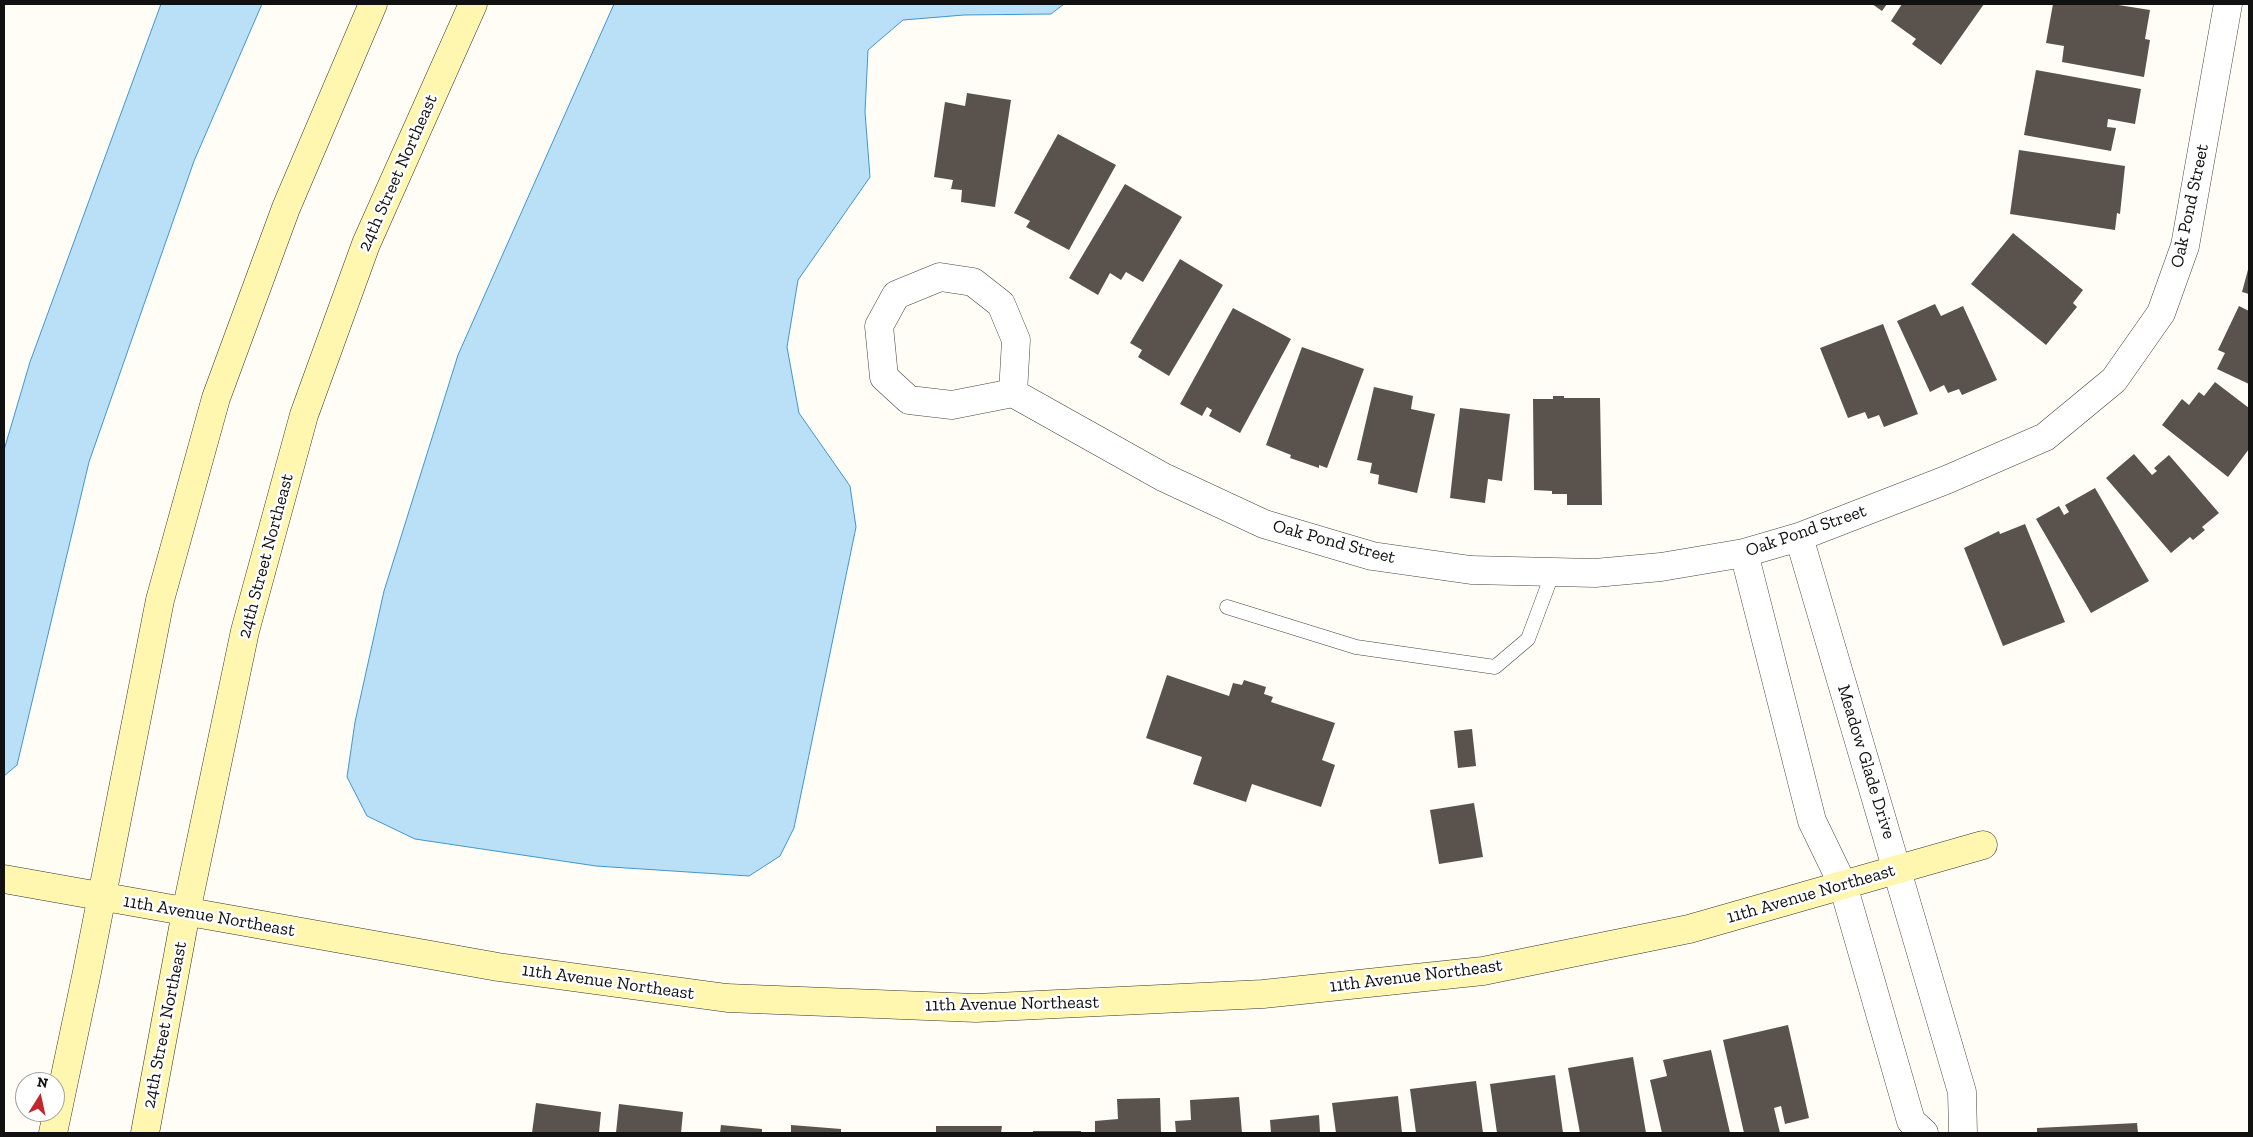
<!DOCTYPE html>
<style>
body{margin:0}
#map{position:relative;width:2253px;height:1137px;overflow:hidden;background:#fffdf5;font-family:"Zilla Slab",serif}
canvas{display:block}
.frame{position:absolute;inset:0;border:5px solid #111;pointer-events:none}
.north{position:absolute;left:15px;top:1072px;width:50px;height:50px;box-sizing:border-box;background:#fff;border:1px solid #a0a0a0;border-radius:50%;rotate:10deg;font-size:14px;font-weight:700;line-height:20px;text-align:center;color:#111}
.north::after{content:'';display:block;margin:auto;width:18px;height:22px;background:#c4262e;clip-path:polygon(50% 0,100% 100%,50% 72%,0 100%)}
</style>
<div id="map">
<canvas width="2253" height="1137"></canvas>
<div class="frame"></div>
<div class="north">N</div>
</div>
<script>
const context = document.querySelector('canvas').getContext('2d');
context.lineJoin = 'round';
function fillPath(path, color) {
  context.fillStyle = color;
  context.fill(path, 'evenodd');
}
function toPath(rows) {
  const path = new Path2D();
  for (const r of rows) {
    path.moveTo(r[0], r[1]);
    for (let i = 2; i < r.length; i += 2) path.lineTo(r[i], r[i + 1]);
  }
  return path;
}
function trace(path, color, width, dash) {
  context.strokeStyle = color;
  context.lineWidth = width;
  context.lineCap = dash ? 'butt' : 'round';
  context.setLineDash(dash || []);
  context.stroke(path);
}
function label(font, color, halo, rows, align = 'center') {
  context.font = font + ' "Zilla Slab",serif';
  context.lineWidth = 5;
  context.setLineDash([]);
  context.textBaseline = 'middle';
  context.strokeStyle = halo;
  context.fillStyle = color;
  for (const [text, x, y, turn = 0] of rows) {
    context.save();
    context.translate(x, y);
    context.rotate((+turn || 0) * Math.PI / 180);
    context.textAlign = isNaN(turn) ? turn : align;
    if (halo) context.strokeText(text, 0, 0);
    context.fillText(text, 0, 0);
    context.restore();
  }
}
const water = toPath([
 [161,4,262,4,194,161,89,462,17,765,4,776,4,450,30,362,161,4],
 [614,4,1064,4,1051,14,964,15,903,20,868,50,865,112,870,177,798,280,787,347,799,413,850,486,856,527,794,828,780,856,749,876,596,866,415,839,367,816,347,777,355,722,384,591,458,355,614,4]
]);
const building = toPath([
 [1872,4,1887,4,1882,11],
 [1902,4,1984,4,1941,65,1912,44,1916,39,1891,21],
 [2053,4,2112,4,2150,10,2145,39,2150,40,2144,77,2062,62,2064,46,2046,43],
 [2036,70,2141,89,2135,124,2108,119,2107,127,2116,128,2111,151,2024,135],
 [967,93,1011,100,995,207,961,202,962,190,951,189,953,180,934,177,945,102,965,106],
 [1058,134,1116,165,1069,250,1026,227,1030,221,1014,213],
 [2019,150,2125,166,2120,214,2117,213,2115,230,2010,214],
 [1125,184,1182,217,1143,282,1126,272,1121,280,1110,273,1098,295,1069,278],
 [2013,233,2083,290,2073,303,2077,307,2046,345,1971,284],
 [1180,259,1223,285,1169,376,1138,357,1142,350,1130,343],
 [2249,266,2249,294,2242,292],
 [1935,304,1941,316,1963,306,1997,380,1962,395,1959,389,1948,393,1944,385,1930,392,1897,321],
 [2239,306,2249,311,2249,384,2217,369,2225,353,2218,350],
 [1233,308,1291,339,1240,433,1209,416,1212,410,1207,407,1202,416,1180,404],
 [1883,324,1918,414,1884,427,1879,415,1868,419,1865,412,1848,418,1820,348],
 [1302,347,1364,369,1327,468,1319,465,1319,468,1290,458,1291,455,1266,445],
 [2215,382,2249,408,2249,449,2228,477,2162,425,2182,399,2189,405,2199,392,2204,396],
 [1374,387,1413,396,1411,409,1435,414,1417,493,1378,484,1379,475,1370,473,1372,463,1357,460],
 [1553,396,1564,396,1564,398,1600,398,1602,505,1567,505,1567,494,1552,494,1552,491,1534,490,1533,399,1553,399],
 [1460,408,1510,414,1502,481,1488,479,1485,503,1450,498],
 [2134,454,2152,475,2157,471,2154,468,2169,455,2219,513,2202,527,2205,530,2193,540,2190,537,2171,553,2106,478],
 [2095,488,2149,581,2091,613,2036,519,2059,506,2064,515,2069,512,2065,505],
 [2025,524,2065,622,2003,646,1964,548,1999,531,2000,534],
 [1167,675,1229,696,1233,683,1242,685,1244,680,1266,687,1264,694,1273,697,1271,702,1335,723,1322,760,1335,765,1321,807,1252,784,1246,802,1193,784,1202,757,1146,738],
 [1472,729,1476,766,1458,768,1454,731],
 [1474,803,1483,857,1439,864,1430,810],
 [1788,1025,1809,1118,1785,1124,1781,1106,1774,1108,1780,1133,1744,1133,1723,1040],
 [1711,1050,1730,1133,1662,1133,1650,1080,1667,1076,1663,1060],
 [1633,1057,1646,1133,1580,1133,1568,1068],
 [1555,1075,1563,1133,1497,1133,1490,1084],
 [1476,1081,1483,1133,1416,1133,1410,1089],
 [1398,1096,1402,1133,1336,1133,1332,1103],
 [1239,1097,1242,1133,1176,1133,1175,1121,1191,1120,1190,1100],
 [1160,1098,1161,1133,1095,1133,1095,1121,1118,1119,1117,1099],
 [536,1103,601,1112,599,1133,532,1133],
 [619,1104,683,1112,681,1133,616,1133],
 [1319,1115,1320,1133,1271,1133,1270,1120],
 [2137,1123,2138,1133,2037,1133,2037,1128],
 [721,1125,762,1129,762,1133,720,1133],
 [791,1125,841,1129,841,1133,791,1133],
 [936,1126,1002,1126,1001,1133,936,1133],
 [1033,1131,1081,1131,1081,1133,1033,1133]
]);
const lane = toPath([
 [1227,607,1356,647,1495,667,1528,639,1553,572]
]);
const street = toPath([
 [1013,393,1016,340,1001,304,973,282,940,277,896,295,879,326,884,377,909,400,952,405,1013,393,1163,477,1264,524,1372,556,1471,570,1595,573,1661,567,1744,553,1799,537,1946,480,2045,437,2114,380,2161,313,2185,246,2228,4],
 [1799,537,1962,1092,1963,1133],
 [1744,553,1812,821,1843,885,1911,1121,1924,1133]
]);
const secondary = toPath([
 [4,879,498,967,727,998,976,1008,1263,994,1483,971,1689,929,1983,845],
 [53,1133,87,972,160,600,216,398,286,208,373,4],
 [145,1133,186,912,245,631,304,415,366,244,473,4]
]);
const streetNames = [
 ["24th Street Northeast",398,173,-66],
 ["Oak Pond Street",2190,206,-78],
 ["Oak Pond Street",1806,531,-19],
 ["Oak Pond Street",1334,542,15],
 ["24th Street Northeast",266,556,-75],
 ["Meadow Glade Drive",1866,762,73],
 ["11th Avenue Northeast",1811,894,-16],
 ["11th Avenue Northeast",209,916,10],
 ["11th Avenue Northeast",1416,976,-7],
 ["11th Avenue Northeast",608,982,8],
 ["11th Avenue Northeast",1012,1004,-1],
 ["24th Street Northeast",165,1025,-79]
];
fillPath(water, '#b9e0f7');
trace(water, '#3f96cf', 1);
fillPath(building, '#5a524d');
trace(lane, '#444', 15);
trace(street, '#444', 29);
trace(secondary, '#333', 29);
trace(lane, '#fff', 14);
trace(street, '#fff', 28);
trace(secondary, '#fff6b0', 28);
label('18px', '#111', '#fff', streetNames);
</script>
